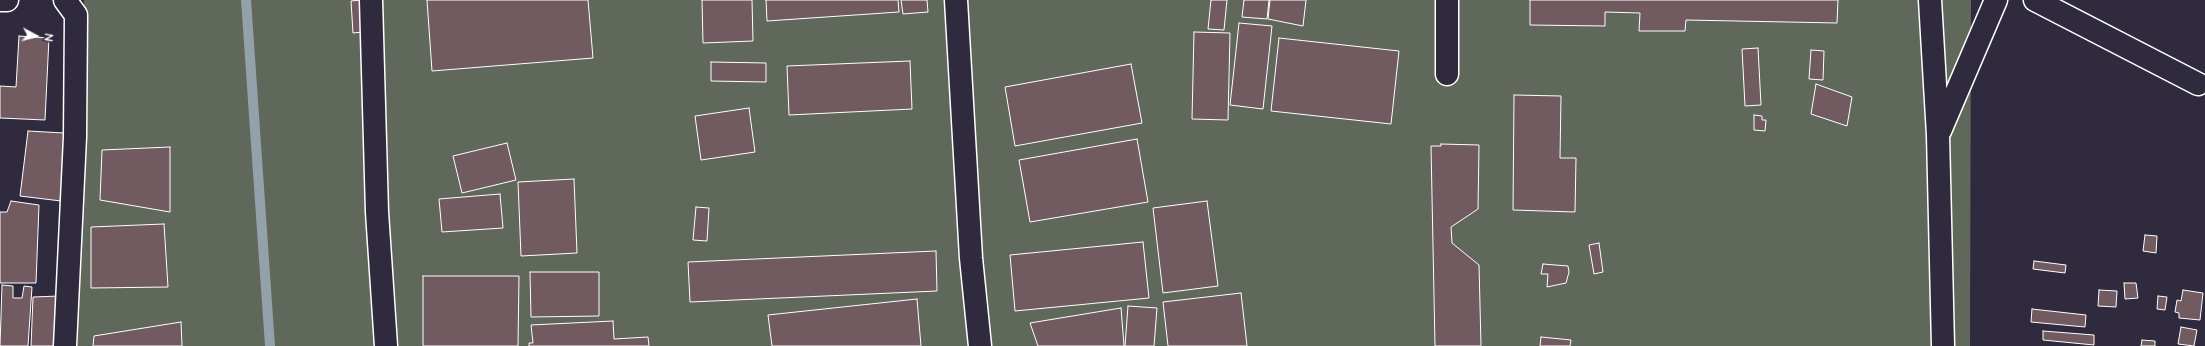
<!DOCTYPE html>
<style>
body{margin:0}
#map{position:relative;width:2205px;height:346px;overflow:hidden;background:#2f2a3d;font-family:"Architects Daughter",sans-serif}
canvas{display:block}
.north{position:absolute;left:16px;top:16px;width:40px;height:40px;-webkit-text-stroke:3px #2f2a3d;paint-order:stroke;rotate:97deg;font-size:11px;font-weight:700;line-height:16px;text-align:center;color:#fff}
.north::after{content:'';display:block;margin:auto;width:14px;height:18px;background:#fff;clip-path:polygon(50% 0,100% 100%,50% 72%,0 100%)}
</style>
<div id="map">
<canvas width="2205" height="346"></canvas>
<div class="north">N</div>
</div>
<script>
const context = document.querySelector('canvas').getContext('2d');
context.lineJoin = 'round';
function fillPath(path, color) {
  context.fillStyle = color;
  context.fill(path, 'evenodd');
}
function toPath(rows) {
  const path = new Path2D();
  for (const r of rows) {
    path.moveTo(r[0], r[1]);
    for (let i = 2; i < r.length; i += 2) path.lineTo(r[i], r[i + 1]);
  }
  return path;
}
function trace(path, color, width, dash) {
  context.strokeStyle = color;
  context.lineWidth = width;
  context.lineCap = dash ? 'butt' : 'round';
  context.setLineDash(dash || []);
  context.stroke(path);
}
const green = toPath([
 [84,0,1971,0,1970,346,66,346]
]);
const stream = toPath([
 [246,0,270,346]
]);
const building = toPath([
 [361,0,363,32,353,33,351,1,361,0],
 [427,0,588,0,593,58,432,71,427,0],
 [702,0,752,0,753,41,703,43,702,0],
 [766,0,898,0,899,12,767,21,766,0],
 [901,0,927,0,928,12,903,14,901,0],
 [1211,0,1227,0,1224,30,1208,29,1211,0],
 [1244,0,1269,0,1267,19,1242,17,1244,0],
 [1270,0,1306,0,1303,26,1268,19,1270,0],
 [1530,0,1838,0,1837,23,1686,20,1685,31,1639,31,1640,13,1605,12,1605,26,1530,25,1530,0],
 [1239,23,1272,26,1263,109,1230,105,1239,23],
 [1194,32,1230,33,1228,120,1192,119,1194,32],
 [19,36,49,38,45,120,0,118,0,86,16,87,19,36],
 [1279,38,1399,51,1391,124,1271,111,1279,38],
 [1758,48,1761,105,1745,106,1742,49,1758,48],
 [1811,50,1824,51,1823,80,1809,79,1811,50],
 [910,61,912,109,789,115,787,66,910,61],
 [711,62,766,63,766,82,711,81,711,62],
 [1131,64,1142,123,1015,146,1005,87,1131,64],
 [1816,84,1852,97,1847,126,1811,114,1816,84],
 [1514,95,1561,96,1560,158,1576,158,1575,212,1513,210,1514,95],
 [749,108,755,152,701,160,695,116,749,108],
 [1754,115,1762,116,1762,120,1766,120,1765,131,1754,130,1754,115],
 [28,131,64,133,61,201,20,196,28,131],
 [1137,139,1148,202,1030,222,1019,160,1137,139],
 [507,143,516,180,462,193,453,156,507,143],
 [1441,144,1479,145,1478,209,1451,227,1452,243,1479,265,1481,346,1435,346,1431,146,1441,146,1441,144],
 [170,147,170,212,100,200,102,150,170,147],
 [574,179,577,253,521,256,518,182,574,179],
 [500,194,503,228,442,232,439,199,500,194],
 [11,201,39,205,36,283,0,283,0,212,7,212,11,201],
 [1207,201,1218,286,1163,293,1153,208,1207,201],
 [696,207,709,208,707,241,693,240,696,207],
 [164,224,168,287,91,288,91,227,164,224],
 [2145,235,2157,236,2156,253,2143,251,2145,235],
 [1143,242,1149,298,1015,311,1010,255,1143,242],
 [1599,243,1603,272,1594,274,1589,245,1599,243],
 [936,251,937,291,690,302,688,262,936,251],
 [2034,261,2066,265,2065,273,2033,269,2034,261],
 [1543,264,1568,266,1569,272,1566,283,1547,287,1548,274,1541,274,1543,264],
 [530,272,599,272,599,316,531,317,530,272],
 [423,276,519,276,518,346,423,346,423,276],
 [2124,283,2136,283,2138,298,2125,299,2124,283],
 [2,285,13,286,13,298,22,298,24,286,32,287,28,346,0,346,2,285],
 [2099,290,2117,291,2116,307,2098,306,2099,290],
 [2183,290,2203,293,2200,320,2179,318,2179,313,2175,312,2177,300,2181,301,2183,290],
 [1241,293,1247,346,1168,346,1163,302,1241,293],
 [59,296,56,346,31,346,33,297,59,296],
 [2158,296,2167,297,2165,310,2157,309,2158,296],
 [917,299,921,346,772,346,768,315,917,299],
 [1128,306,1157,308,1154,346,1125,346,1128,306],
 [1121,308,1124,346,1038,346,1030,323,1121,308],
 [2032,309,2086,315,2085,327,2031,322,2032,309],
 [613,321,614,339,648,337,649,346,529,346,529,343,533,343,531,325,613,321],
 [181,322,182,346,93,346,94,336,181,322],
 [2181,327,2197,330,2194,346,2178,344,2181,327],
 [2043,331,2094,335,2094,345,2043,340,2043,331],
 [1541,337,1571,340,1570,346,1540,346,1541,337],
 [2142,340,2155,341,2155,346,2141,346,2142,340]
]);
const minor = toPath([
 [0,0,7,0],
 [65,0,76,15,75,137,65,346],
 [371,0,377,212,386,346],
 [956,0,971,258,980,346],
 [1447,0,1447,74],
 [1930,0,1938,135,1943,346],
 [2035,0,2198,84],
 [1940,131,1996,0]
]);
fillPath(green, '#60675b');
trace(stream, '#92a1aa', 10);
fillPath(building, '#715b60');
trace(building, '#fff', 1);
trace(minor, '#fff', 25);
trace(minor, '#2f2a3d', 22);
</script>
